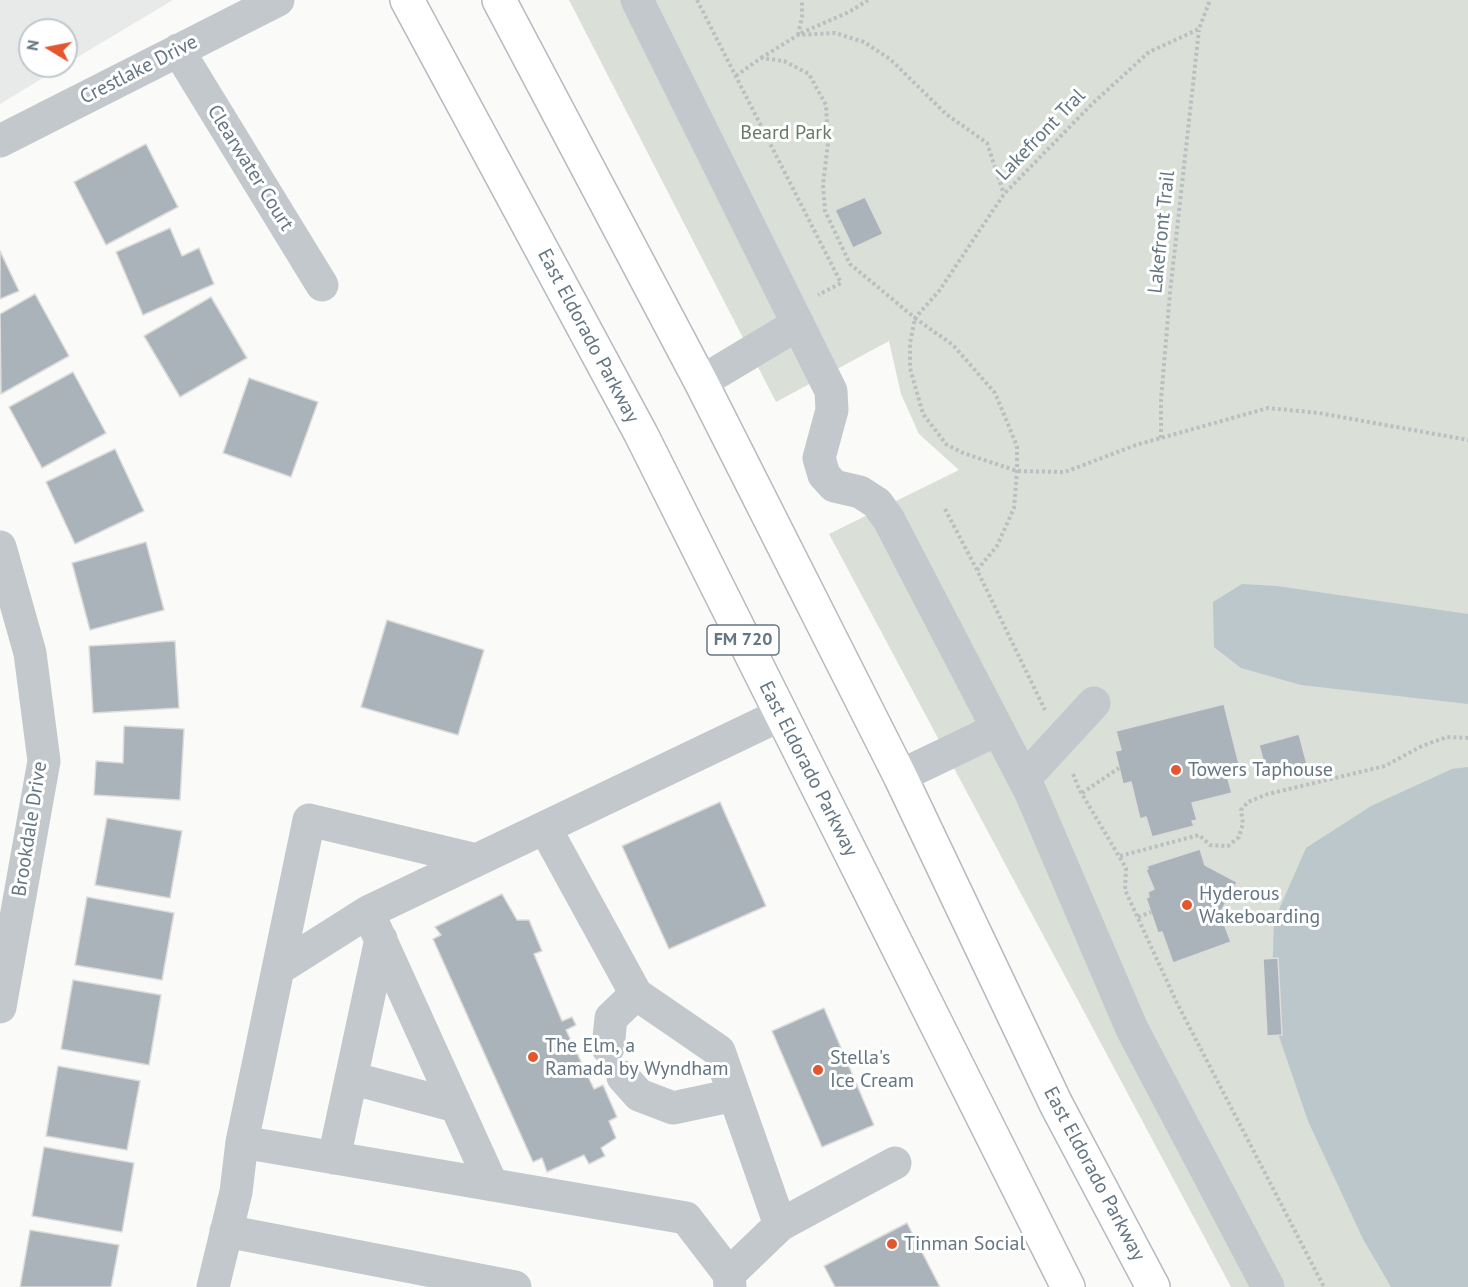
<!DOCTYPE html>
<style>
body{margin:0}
#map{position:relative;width:1468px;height:1287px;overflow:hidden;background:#fafaf8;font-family:"PT Sans",sans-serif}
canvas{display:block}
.north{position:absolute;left:18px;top:18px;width:60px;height:60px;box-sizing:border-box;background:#fff;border:2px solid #c1c8cd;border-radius:50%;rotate:280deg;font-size:16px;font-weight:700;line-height:24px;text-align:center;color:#657683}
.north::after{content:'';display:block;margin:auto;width:21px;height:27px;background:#e4572e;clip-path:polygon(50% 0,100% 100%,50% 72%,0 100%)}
</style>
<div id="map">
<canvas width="1468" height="1287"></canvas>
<div class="north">N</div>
</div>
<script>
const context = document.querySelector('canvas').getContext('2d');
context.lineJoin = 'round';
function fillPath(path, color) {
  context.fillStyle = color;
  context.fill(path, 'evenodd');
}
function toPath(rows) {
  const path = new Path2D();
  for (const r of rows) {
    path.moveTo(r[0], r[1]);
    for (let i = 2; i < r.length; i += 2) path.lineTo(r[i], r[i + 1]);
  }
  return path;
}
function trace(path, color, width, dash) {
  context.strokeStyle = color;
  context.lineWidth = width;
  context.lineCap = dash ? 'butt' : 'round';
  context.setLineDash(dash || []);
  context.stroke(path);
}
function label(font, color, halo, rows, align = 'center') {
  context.font = font + ' "PT Sans",sans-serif';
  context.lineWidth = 6;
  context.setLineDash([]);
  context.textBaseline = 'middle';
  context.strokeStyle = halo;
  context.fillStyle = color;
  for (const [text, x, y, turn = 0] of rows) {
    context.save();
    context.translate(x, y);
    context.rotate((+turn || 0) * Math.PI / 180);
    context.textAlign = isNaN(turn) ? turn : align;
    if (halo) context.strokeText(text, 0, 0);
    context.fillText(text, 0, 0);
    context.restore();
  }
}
const built = toPath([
 [0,0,173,0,66,64,66,30,30,30,30,66,63,66,0,104]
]);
const green = toPath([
 [569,0,1468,0,1468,1287,1231,1287,829,534,959,470,919,434,901,394,889,341,776,402]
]);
const water = toPath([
 [1242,584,1277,586,1468,614,1468,704,1301,685,1241,668,1214,647,1213,602],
 [1468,767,1468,1287,1391,1287,1363,1239,1308,1121,1271,1013,1274,921,1306,848,1371,806,1452,769]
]);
const building = toPath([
 [146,144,178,207,106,245,74,182,146,144],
 [865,197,883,234,853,248,835,210,865,197],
 [170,228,182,256,199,248,214,284,143,315,116,252,170,228],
 [0,251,19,291,0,299,0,251],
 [35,294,69,356,1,394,0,314,35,294],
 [211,297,247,358,180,397,144,336,211,297],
 [73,372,106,433,42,468,9,407,73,372],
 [249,378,318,402,291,477,223,453,249,378],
 [115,449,144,511,75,544,46,482,115,449],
 [146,542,164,610,90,630,72,563,146,542],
 [387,620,484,650,458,735,361,707,387,620],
 [175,641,179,708,93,713,89,646,175,641],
 [1224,704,1240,768,1226,772,1232,793,1192,803,1197,820,1192,821,1194,826,1152,837,1146,817,1140,819,1131,782,1123,784,1115,751,1121,750,1116,731,1224,704],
 [124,726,184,729,180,800,94,795,96,761,123,763,124,726],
 [1299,734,1307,764,1267,775,1259,745,1299,734],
 [720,802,766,906,669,949,622,846,720,802],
 [107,818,182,831,170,898,95,885,107,818],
 [1200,849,1205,865,1237,882,1220,913,1231,942,1173,963,1162,932,1158,933,1146,898,1149,897,1148,892,1154,889,1146,870,1148,869,1147,866,1200,849],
 [502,894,517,920,529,920,542,951,534,954,562,1021,572,1017,576,1025,566,1030,594,1089,603,1085,617,1117,609,1121,616,1138,601,1148,605,1156,589,1164,584,1155,547,1172,542,1158,533,1162,433,939,441,935,435,927,502,894],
 [87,897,174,913,162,980,75,965,87,897],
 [1278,958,1282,1035,1267,1036,1263,959,1278,958],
 [73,980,161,995,149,1065,61,1049,73,980],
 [824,1008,874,1125,822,1147,772,1031,824,1008],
 [58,1066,140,1081,127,1150,46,1136,58,1066],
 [44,1147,134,1163,122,1232,32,1216,44,1147],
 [907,1223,940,1287,835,1287,824,1266,907,1223],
 [30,1230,119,1245,111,1287,20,1287,30,1230]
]);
const path = toPath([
 [697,0,841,283,818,295],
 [801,33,849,12,868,0],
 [798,35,802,17,802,0],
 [761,58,798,35,835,33,864,42,890,59,946,114,987,143,1004,194],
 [736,76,761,58,784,61,809,74,826,105,828,143,823,185,825,211,850,264,915,318,939,291,1004,194,1092,104,1149,52,1199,29,1210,0],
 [1161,438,1161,400,1170,293,1199,30],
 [945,509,977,570,1045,710],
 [977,570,997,546,1014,508,1017,471,1017,446,995,393,953,345,915,318,910,343,910,368,923,414,946,444,963,453,1017,471,1065,472,1136,445,1268,408,1319,413,1468,440],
 [1073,774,1079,789,1126,868,1125,890,1177,1003,1324,1287],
 [1082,793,1119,768],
 [1120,856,1199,835,1210,845,1228,846,1239,837,1243,823,1241,810,1248,802,1268,794,1385,766,1422,746,1447,737,1468,738],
 [1138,917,1151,912]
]);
const minor = toPath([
 [637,0,831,391,832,410,819,458,824,475,834,486,860,492,877,503,889,520,1031,793,1132,1029,1268,1287],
 [178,50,322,285],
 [0,141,278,0],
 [701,382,798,324],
 [0,547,30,653,44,761,0,1007],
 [900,776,998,729],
 [1024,779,1094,703],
 [545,828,636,994,719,1051,780,1225,729,1274],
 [368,912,492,1185],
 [278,969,309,820,477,860],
 [608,1048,611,1018,636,994],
 [623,1077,639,1095,673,1108,734,1095],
 [351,1078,456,1106],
 [242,1142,278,969,368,912,780,715],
 [334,1158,381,939],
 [780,1225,895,1163],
 [226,1231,515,1287],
 [213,1287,236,1192,242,1142,686,1218,729,1274,730,1287]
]);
const major = toPath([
 [407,0,641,434,1068,1287],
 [499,0,701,382,900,776,1056,1104,1153,1287]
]);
const markers = [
 [1176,770,6,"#e4572e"],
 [1187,905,6,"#e4572e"],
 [533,1057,6,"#e4572e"],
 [818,1070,6,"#e4572e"],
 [892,1244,6,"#e4572e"]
];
const shields = [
 [743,640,72]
];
const shieldNames = [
 ["FM 720",743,640]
];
const streetNames = [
 ["Crestlake Drive",139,70,-27],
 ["Lakefront Tral",1041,135,-46],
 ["Clearwater Court",250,168,58],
 ["Lakefront Trail",1162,232,-84],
 ["East Eldorado Parkway",588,336,62],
 ["East Eldorado Parkway",808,769,63],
 ["Brookdale Drive",30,829,-81],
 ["East Eldorado Parkway",1094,1174,62]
];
const parkNames = [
 ["Beard Park",786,133]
];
const poiNames = [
 ["Towers Taphouse",1188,770],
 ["Hyderous",1199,894],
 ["Wakeboarding",1199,917],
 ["The Elm, a",545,1046],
 ["Ramada by Wyndham",545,1069],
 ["Stella's",830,1058],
 ["Ice Cream",830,1081],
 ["Tinman Social",904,1244]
];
fillPath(built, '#e8e9e9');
fillPath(green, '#dadfd7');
fillPath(water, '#bbc7cb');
fillPath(building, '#aab3b9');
trace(building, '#dcdcda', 1.5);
trace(major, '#b5babe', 36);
trace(path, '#bbbfc2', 4, [3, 3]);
trace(minor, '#c3c8cc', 33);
trace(major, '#fff', 33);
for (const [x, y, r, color] of markers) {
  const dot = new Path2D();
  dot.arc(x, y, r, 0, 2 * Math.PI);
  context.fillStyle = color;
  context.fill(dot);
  trace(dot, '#fff', 2);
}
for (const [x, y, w] of shields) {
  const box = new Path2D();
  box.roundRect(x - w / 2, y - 15, w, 30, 4.5);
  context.fillStyle = '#fff';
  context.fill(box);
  trace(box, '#657683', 1.5);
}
label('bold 18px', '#657683', null, shieldNames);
label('20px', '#657683', '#fff', streetNames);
label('20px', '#687a64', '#fff', parkNames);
label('20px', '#657683', '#fff', poiNames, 'left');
</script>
